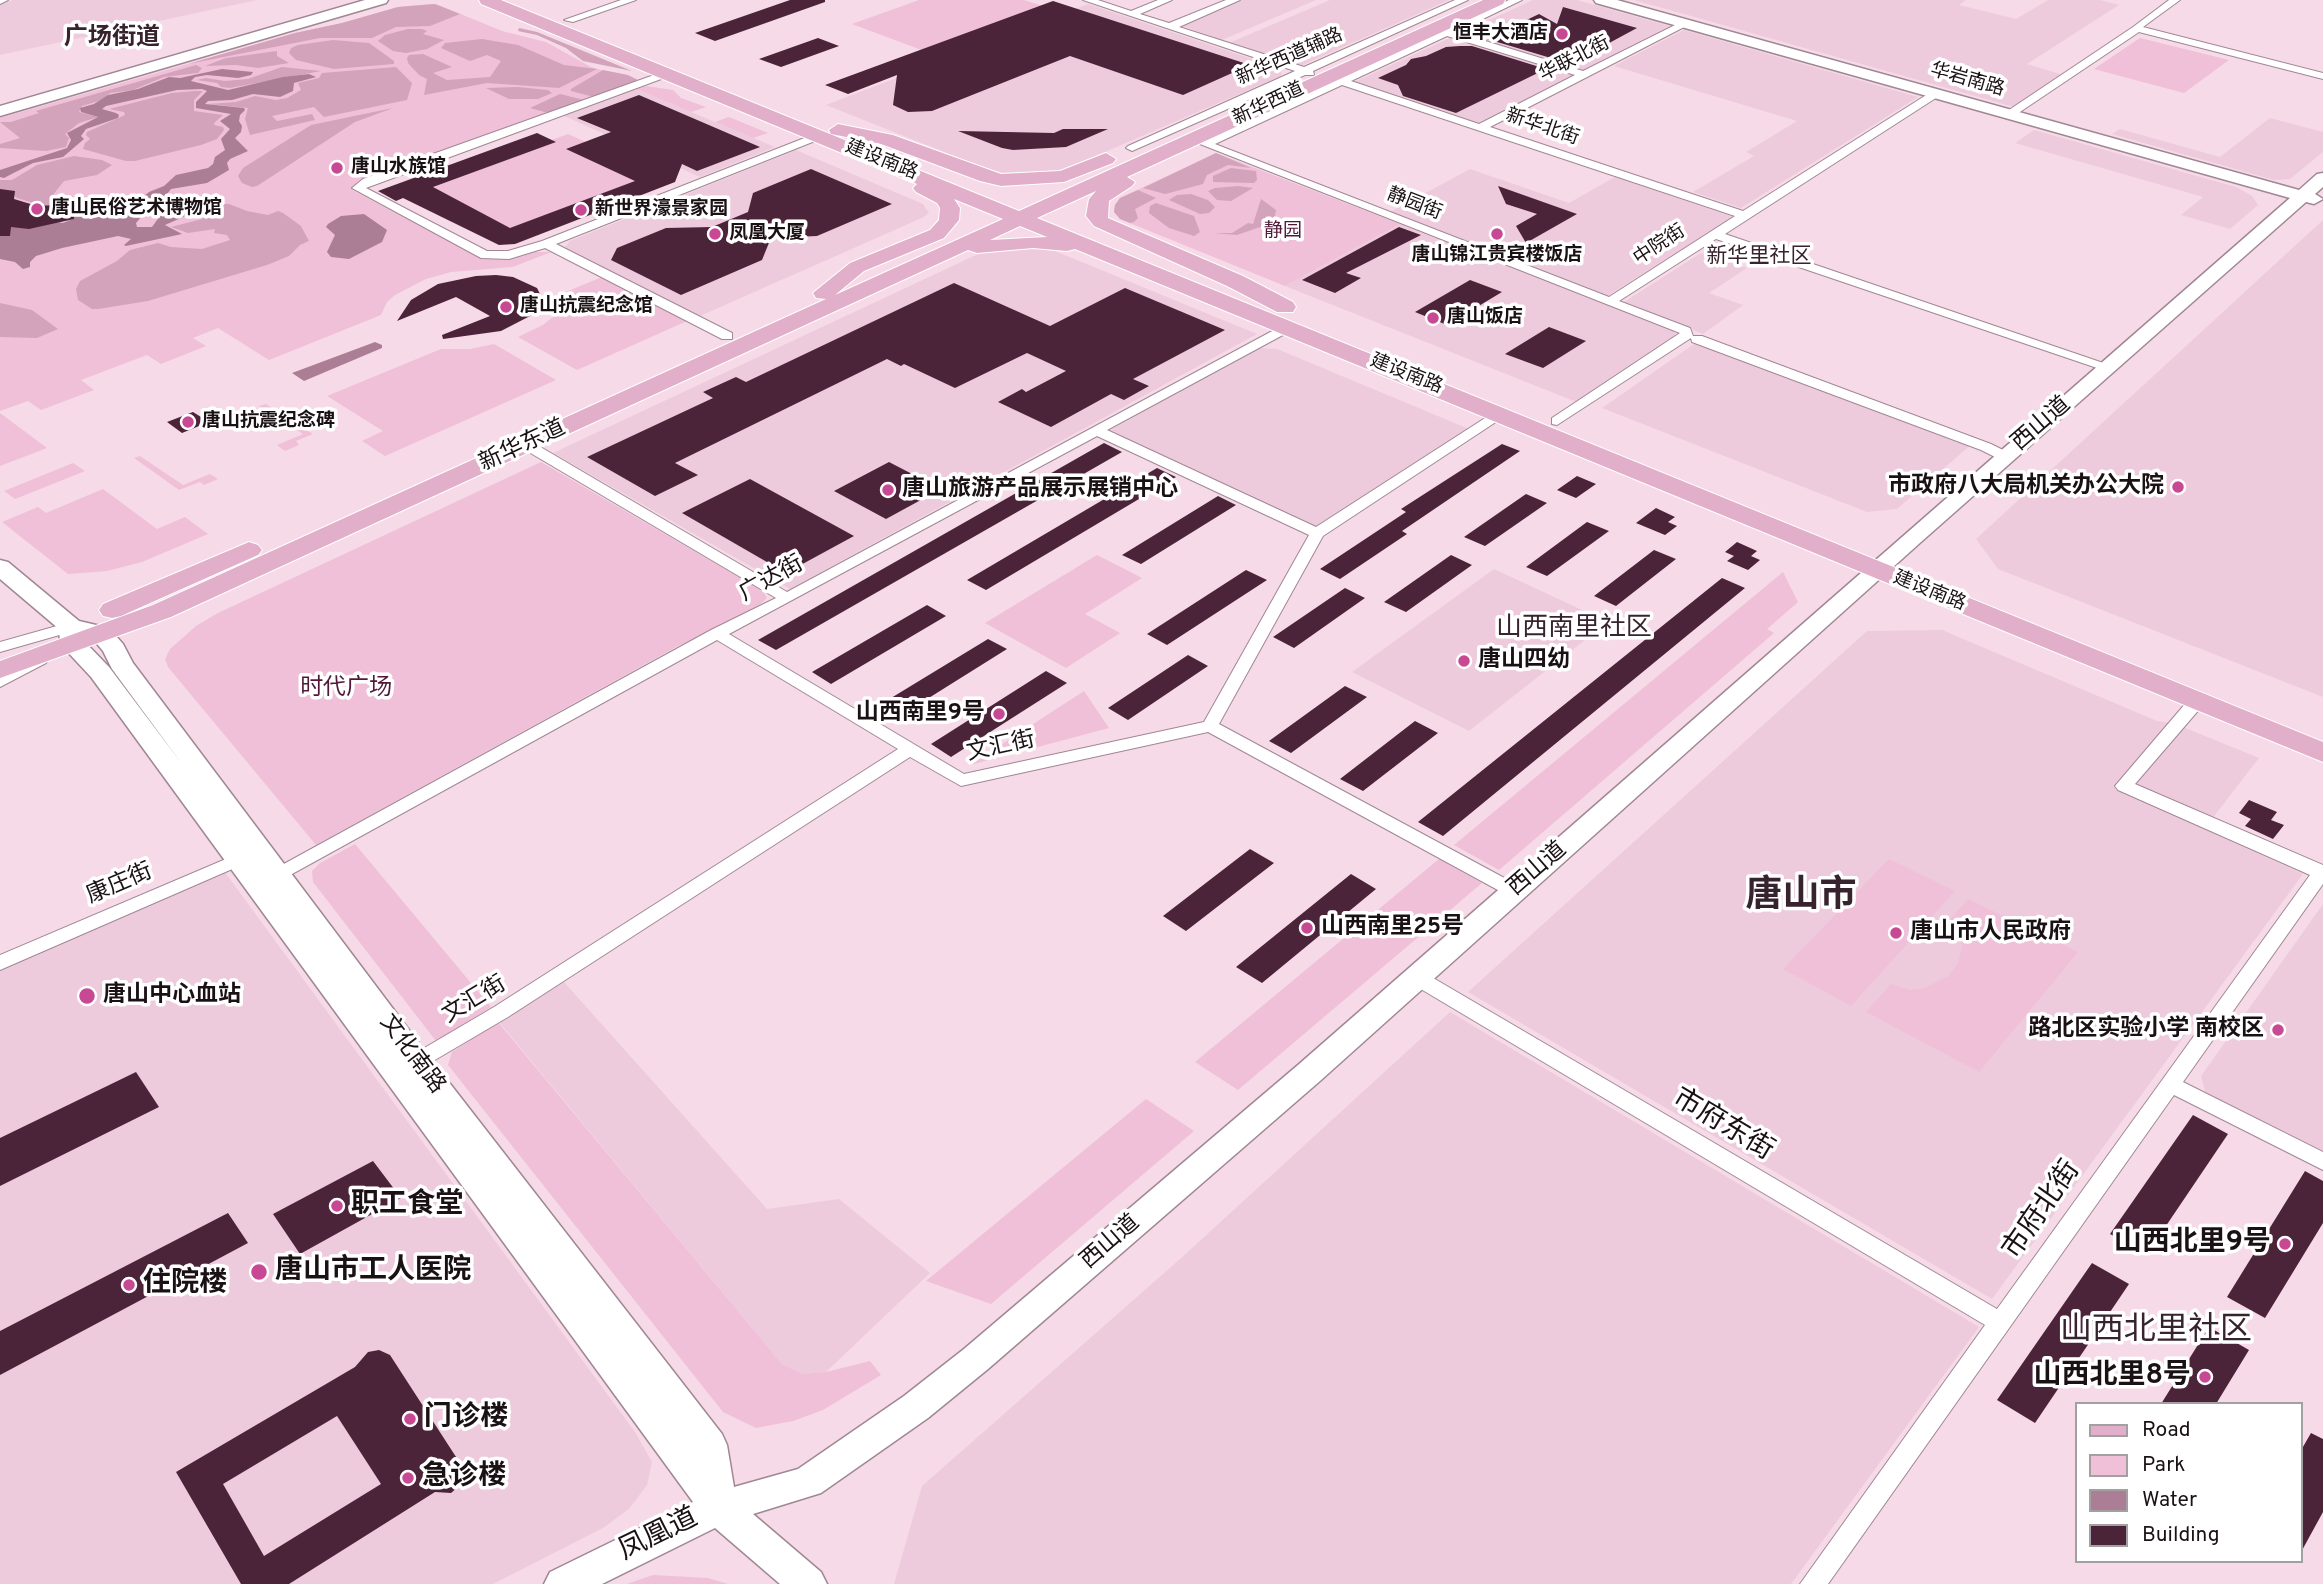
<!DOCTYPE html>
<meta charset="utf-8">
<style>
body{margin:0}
#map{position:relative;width:2323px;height:1584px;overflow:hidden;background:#f6dae7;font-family:Overpass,sans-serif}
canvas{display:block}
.legend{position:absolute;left:2075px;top:1402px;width:228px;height:161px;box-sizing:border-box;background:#fff;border:2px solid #a3a0a1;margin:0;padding:9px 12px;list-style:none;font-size:21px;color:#1a1115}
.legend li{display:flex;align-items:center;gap:14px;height:35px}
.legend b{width:35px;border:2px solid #a3a0a1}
</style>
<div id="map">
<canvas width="2323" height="1584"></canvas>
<ul class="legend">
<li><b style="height:9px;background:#e1afca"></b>Road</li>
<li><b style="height:19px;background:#efc0d8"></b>Park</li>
<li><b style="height:19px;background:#ac7e96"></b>Water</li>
<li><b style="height:19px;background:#4b2439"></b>Building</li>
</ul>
</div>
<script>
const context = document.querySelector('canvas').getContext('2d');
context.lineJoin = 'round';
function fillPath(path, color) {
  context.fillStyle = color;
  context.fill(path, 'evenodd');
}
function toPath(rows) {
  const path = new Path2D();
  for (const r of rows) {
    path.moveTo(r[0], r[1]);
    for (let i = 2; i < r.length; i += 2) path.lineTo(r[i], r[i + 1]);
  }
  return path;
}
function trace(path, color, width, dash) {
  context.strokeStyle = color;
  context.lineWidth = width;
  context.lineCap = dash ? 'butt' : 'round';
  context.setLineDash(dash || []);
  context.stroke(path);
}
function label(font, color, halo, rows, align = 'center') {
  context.font = font + ' Overpass,"Noto Sans SC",sans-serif';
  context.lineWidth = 7;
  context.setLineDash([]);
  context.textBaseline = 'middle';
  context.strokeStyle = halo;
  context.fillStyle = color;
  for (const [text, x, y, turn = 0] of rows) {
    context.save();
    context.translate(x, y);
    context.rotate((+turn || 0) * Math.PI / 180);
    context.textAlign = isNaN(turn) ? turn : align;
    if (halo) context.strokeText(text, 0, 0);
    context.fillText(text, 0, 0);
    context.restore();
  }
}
const built = toPath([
 [13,0,257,0,0,55,0,4],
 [1242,0,1316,0,1222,40,1179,25],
 [1330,0,1449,0,1300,66,1229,43],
 [1533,0,1577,0,1669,26,1478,123,1354,82],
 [1634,0,1966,0,1959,5,2016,19,2048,0,2100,0,2119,5,2027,64,2063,75,2014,107],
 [1088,4,1282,69,1281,76,1061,171,1015,176,987,169,826,105],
 [1684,30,1918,97,1741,208,1693,192,1754,156,1746,152,1797,121,1614,66],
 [636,89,775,147,700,177,562,115],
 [2270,118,2323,132,2323,152,2290,179,2274,180,2112,134,2120,129,2220,157],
 [2034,130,2236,187,2252,196,2258,205,2230,229,2181,215,2203,197,2015,143],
 [796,150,923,204,929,213,924,217,700,316,568,251,565,247,570,241],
 [1470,169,1569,203,1615,177,1733,217,1607,296,1390,212],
 [2323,220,2323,697,1998,569,1976,539],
 [1400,224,1674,330,1676,337,1579,403,1285,286],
 [1039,248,1055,251,1257,334,790,589,553,453,976,255,996,250],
 [1701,253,1747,268,1709,293,1743,305,1703,334,1624,302],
 [1694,344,1707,346,1972,444,1897,509,1867,512,1602,408],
 [1257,348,1277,349,1469,429,1314,529,1107,432],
 [1494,569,1608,622,1469,731,1352,672],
 [1942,630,2157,721,2173,723,2259,758,2204,829,2303,874,1992,1299,1468,992,1867,631],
 [224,871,635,1432,652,1462,647,1485,629,1509,603,1528,493,1584,0,1584,0,968],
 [2323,904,2323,1154,2206,1095,2201,1076],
 [564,982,767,1209,839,1199,930,1273,826,1372,802,1374,782,1364,499,1022],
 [1450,1012,1979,1327,1791,1584,894,1584,922,1486,1180,1259]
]);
const green = toPath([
 [919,0,1024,0,1046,7,927,52,852,24],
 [430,4,441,6,502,31,546,42,591,67,640,81,360,180,352,187,352,190,481,258,495,259,532,252,551,252,513,267,451,272,426,279,395,295,387,302,381,315,269,360,218,328,193,338,206,346,161,364,147,355,81,380,94,390,41,410,28,401,0,411,0,118,295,33,342,23,398,7],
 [2140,38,2229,60,2184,93,2094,69],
 [646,86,673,90,681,98,706,107,691,112,636,89],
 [729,117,768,133,753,138,715,122],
 [568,134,657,174,498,236,410,192],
 [1216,153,1400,224,1285,286,1120,219,1114,212,1115,205,1120,198],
 [602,277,687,321,577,370,518,337,543,325,553,317,561,304,561,294],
 [494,344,556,380,385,456,362,441,383,431,327,396,441,349,470,349],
 [266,404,313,434,296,441,299,445,285,451,277,445,303,434,259,406],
 [0,413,47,448,0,466],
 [140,456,183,485,210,474,218,479,204,485,200,482,179,490,134,458],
 [541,462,763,591,767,598,753,611,678,646,316,845,168,667,165,659,170,649,196,626,218,613],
 [73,463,85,471,15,499,4,491],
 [103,489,157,529,185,517,208,534,142,562,107,571,68,574,2,522,38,507,46,513],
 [1097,555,1142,578,1085,614,1120,633,1066,668,985,623],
 [1783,572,1798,602,1767,629,1774,633,1499,870,1454,845],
 [1084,691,1109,728,970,765],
 [355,844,491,1007,436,1041,313,882,312,871,320,863],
 [1439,859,1482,883,1238,1090,1195,1062],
 [1889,859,1955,891,1851,1006,1783,969],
 [1968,899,2078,952,1979,1072,1866,1012,1891,984,1910,990,1924,988,1947,977,1958,964,1962,947,1960,936,1946,924],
 [498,1022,782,1364,802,1374,826,1372,870,1361,881,1375,823,1410,793,1421,756,1428,723,1412,448,1065,452,1052],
 [1146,1099,1194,1131,991,1304,926,1281],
 [653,1575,708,1578,728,1584,627,1584]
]);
const forest = toPath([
 [435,4,460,14,430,26,396,27,372,38,320,38,188,64,295,33,342,23,398,7],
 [519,28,537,32,632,71,583,61,566,48,537,35,518,31],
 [408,29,422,29,427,31,423,34,444,40,427,49,406,53,393,51,378,41,385,35],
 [482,39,518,45,564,65,597,69,559,88,487,83,424,95,427,79,419,75,408,63,407,58,409,55,423,54,452,67,433,73,447,80,490,77,501,61,487,55,470,61,441,48,445,43],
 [333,40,369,43,394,61,394,64,334,69,296,60,289,53,291,48,298,45],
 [277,51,277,56,289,63,258,68,236,65,205,66,226,58],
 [196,65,202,68,198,73,164,77,133,90,110,93,102,100,82,106,79,112,98,117,79,123,65,134,69,138,66,147,46,151,0,148,0,144,20,138,0,122,11,122,39,113,36,111],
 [282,67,321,71,230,88,221,87,217,83,197,80,206,78,225,81,248,79],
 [396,67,412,83,407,100,324,117,314,107,272,116,277,121,312,114,315,120,250,135,245,119,248,108,208,104,236,102,255,96,276,100,287,98,301,90,298,83,319,78,322,73],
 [603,70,628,75,640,81,594,97,571,91,571,89],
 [518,87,548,90,552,93,538,99,509,99,486,88],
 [195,91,203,91,194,100,194,111,223,115,215,122,214,125,223,127,224,130,217,139,201,145,135,161,126,161,83,149,85,143,90,139,86,135,87,132,125,115,124,112,109,109,172,93],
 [560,94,584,100,548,113,530,108],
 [393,108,355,122,257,186,252,187,242,183,238,176,243,168,311,125],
 [1216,153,1251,168,1228,165,1207,175,1203,184,1165,194,1143,188],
 [74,156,102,160,112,165,97,175,64,181,52,196,66,204,47,207,17,198,9,191,0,191,0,180,12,180,37,165],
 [1231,168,1256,171,1257,180,1254,183,1213,182,1213,176],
 [1238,186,1253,188,1231,201,1217,200,1208,191,1215,188],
 [1138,190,1156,198,1135,209,1138,218,1134,222,1130,223,1120,219,1114,212,1115,205,1120,198],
 [1191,194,1208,200,1215,207,1209,213,1200,214,1169,200,1177,195],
 [1261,199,1276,210,1275,216,1266,225,1237,235,1214,233,1232,233,1248,223,1253,224],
 [1156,203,1194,216,1200,232,1194,236,1169,228,1149,213,1150,206],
 [208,204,229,204,247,211,268,215,278,211,283,213,301,226,309,241,300,245,289,256,267,265,148,301,98,309,92,309,78,300,76,289,80,281,117,261,130,250,158,243,171,247,202,249,230,240,227,235,214,233,215,229,188,233,171,227,202,219,206,214,206,208,203,207],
 [0,303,32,310,58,329,37,338,0,337]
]);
const water = toPath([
 [222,69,253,72,251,75,238,78,207,75,195,77,191,81,228,90,283,77,309,74,316,77,294,83,293,91,280,97,253,94,232,100,208,101,205,104,244,108,245,110,240,115,239,121,242,126,241,132,235,138,248,151,230,159,227,163,229,170,207,183,171,189,163,199,169,202,150,207,136,223,137,227,152,227,162,213,181,208,190,214,165,225,182,234,126,246,124,245,131,239,118,236,62,248,36,256,30,262,30,267,23,269,15,262,0,259,0,213,63,223,73,219,74,215,69,211,80,207,100,206,103,211,112,213,140,204,139,200,149,192,164,186,176,175,208,168,213,164,215,157,225,150,221,139,230,129,220,121,231,114,196,108,196,102,207,91,202,89,177,90,106,106,102,109,116,113,119,115,118,118,86,129,81,136,84,139,63,157,33,163,4,178,0,177,0,170,67,148,71,140,67,133,98,117,81,112,80,108,94,104,108,95,138,89,169,77,180,78],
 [364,214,387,230,382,242,349,259,331,257,327,252,335,235,326,227,328,224,341,216],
 [375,342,382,345,382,348,304,381,292,373]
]);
const building = toPath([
 [790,0,825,0,825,2,715,41,695,33],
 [1053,1,1250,65,1183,95,1070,56,932,111,908,112,893,105,897,75,848,94,825,85],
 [1563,7,1637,28,1574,62,1566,59,1561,61,1487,39,1539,14,1557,24],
 [818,38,839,46,781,67,759,59],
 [1460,46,1472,46,1546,69,1456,113,1403,96,1398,85,1378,78,1406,65,1411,59,1426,56,1446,47],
 [639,95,760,147,697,171,682,164,675,182,515,244,499,245,403,198,396,201,378,191,537,133,556,142,433,187,510,228,635,181,566,149,611,132,577,118],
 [1063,129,1108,129,1066,147,1013,150,1002,148,958,131,1054,133],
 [811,169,892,204,817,236,795,237,775,228,762,260,681,295,611,260,617,248,666,228,712,227,748,212,753,193],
 [1498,186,1577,214,1526,243,1516,226,1537,214,1506,204],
 [0,189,15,191,14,199,37,206,75,204,74,219,29,229,11,227,10,236,0,236],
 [1399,227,1421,235,1346,273,1361,278,1335,293,1302,280],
 [496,275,513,277,537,288,541,296,540,306,532,315,501,331,443,339,442,335,490,316,456,297,397,321,411,300,438,284,476,276],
 [1470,280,1502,292,1447,325,1415,312],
 [954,283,1050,326,1125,288,1225,330,1133,379,1149,386,1124,400,1111,394,1051,427,998,402,1022,389,1026,392,1066,371,1027,353,955,388,904,364,901,366,887,359,675,463,698,475,655,496,587,457,713,398,703,392,736,377,746,382],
 [1549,327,1586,341,1543,368,1505,354],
 [193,412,209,422,182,433,167,422],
 [1104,443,1122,452,776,650,758,640],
 [1502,444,1520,451,1402,531,1407,534,1340,579,1320,569,1406,512,1401,509],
 [889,462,941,489,886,519,834,491],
 [1157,468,1176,477,986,590,967,580],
 [1577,476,1596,484,1576,498,1557,490],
 [750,479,854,536,786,573,682,513],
 [1526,494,1547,503,1485,546,1464,537],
 [1218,496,1236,505,1141,564,1122,555],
 [1656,508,1675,517,1668,522,1677,526,1665,535,1636,523],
 [1587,522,1609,531,1547,576,1526,567],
 [1737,542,1757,551,1751,556,1760,560,1748,570,1727,561,1734,556,1725,552],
 [1654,550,1676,559,1616,606,1594,596],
 [1451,555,1472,565,1406,612,1384,602],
 [1246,570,1267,580,1167,645,1147,634],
 [1722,578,1745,588,1443,836,1418,822],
 [1345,588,1365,598,1294,648,1273,637],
 [927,605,946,616,831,684,812,672],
 [988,639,1007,649,892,721,873,709],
 [1188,655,1208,666,1128,720,1108,708],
 [1046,671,1067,683,951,757,931,744],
 [1345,686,1367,697,1291,753,1269,741],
 [1415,721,1438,733,1363,791,1340,779],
 [2249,800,2277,812,2271,820,2284,825,2273,839,2245,826,2251,819,2239,813],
 [1250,849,1274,863,1186,931,1163,916],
 [1351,874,1376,889,1262,983,1236,967],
 [136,1072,159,1107,0,1186,0,1138],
 [2193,1115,2228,1134,2147,1254,2110,1234],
 [373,1161,401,1198,300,1254,273,1214],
 [2305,1171,2323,1181,2323,1223,2265,1318,2227,1297],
 [228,1213,248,1243,0,1375,0,1331],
 [2092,1263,2129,1284,2035,1423,1997,1400],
 [2209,1327,2249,1350,2216,1404,2161,1404],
 [379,1350,390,1355,458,1460,467,1466,468,1476,465,1481,451,1493,435,1492,289,1584,241,1584,176,1472,355,1367,368,1352],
 [337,1416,381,1484,264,1556,223,1484],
 [2311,1433,2323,1439,2323,1512,2300,1554,2300,1452]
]);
const street = toPath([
 [0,0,8,0,0,4,0,0],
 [621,0,636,0,573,22,564,20,621,0],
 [1083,0,1098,0,1131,11,1158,0,1172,0,1140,14,1169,23,1226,0,1240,0,1179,27,1304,67,1455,0,1468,0,1313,71,1314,75,1305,75,1132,151,1126,148,1128,146,1295,71,1083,0],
 [1509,0,1522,0,1456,32,1583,71,1681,22,1690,24,1490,127,1743,211,1931,92,1939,92,1939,96,1725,234,2115,367,2113,370,2103,370,1716,239,1619,301,1690,328,1693,336,1702,336,1991,444,2011,454,2011,460,2001,460,1981,450,1692,342,1691,338,1557,425,1552,424,1552,418,1680,333,1200,144,1332,82,1325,79,1325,75,1341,78,1509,0],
 [1447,36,1575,75,1479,124,1351,81,1447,36],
 [1342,85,1735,216,1609,297,1215,144,1342,85],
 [2169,0,2180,0,2143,27,2323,73,2323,79,2139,32,2014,116,2006,116,2006,112,2133,27,2169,0],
 [668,70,672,71,672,75,366,188,487,251,508,251,542,241,807,137,815,137,815,141,556,244,732,333,732,339,722,339,545,248,509,259,481,258,352,188,363,179,668,70],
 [1289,322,1295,326,1294,329,1107,430,1316,527,1496,411,1506,411,1508,414,1323,536,1219,724,1521,887,1523,891,1521,895,1507,895,1208,732,961,786,910,757,508,1017,423,1067,416,1069,409,1067,406,1062,409,1057,494,1007,898,749,717,640,283,879,277,881,271,879,268,875,271,871,711,630,776,598,522,448,522,442,532,442,787,592,1289,322],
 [1097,436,1309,535,1204,722,964,774,729,634,1097,436],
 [71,622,77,624,79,627,77,630,0,652,0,642,71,622],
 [40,655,48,660,46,663,0,687,0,675,40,655],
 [2197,696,2203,697,2205,701,2203,705,2135,784,2323,865,2323,884,2183,1082,2323,1152,2323,1170,2174,1095,1828,1584,1800,1584,1985,1325,1409,982,1406,977,1409,972,1423,972,1997,1309,2310,875,2118,790,2115,786,2191,697,2197,696],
 [247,850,253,852,256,856,253,860,0,970,0,955,247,850]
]);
const secondary = toPath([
 [365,0,388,0,386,3,0,116,0,106,365,0],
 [1594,0,1617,0,2299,190,2317,174,2323,173,2323,187,2315,194,2323,199,2314,204,2306,202,1921,542,1320,1081,988,1369,928,1418,821,1493,753,1514,821,1572,827,1584,780,1584,715,1528,602,1584,544,1584,550,1572,693,1502,91,677,63,647,60,642,59,629,0,579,0,560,8,562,79,621,109,628,123,644,133,663,427,1054,722,1434,727,1445,734,1487,798,1469,904,1396,964,1349,1298,1065,2290,198,1596,3,1594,0],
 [84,637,93,639,103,651,112,669,182,764,109,667,84,641,84,637]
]);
const primary = toPath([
 [479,0,501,0,1019,211,1483,0,1505,0,1503,4,1127,177,1135,182,1132,186,1109,201,1108,218,1243,276,1293,302,1296,307,1293,312,1277,312,1227,286,1094,226,1086,216,1089,199,1096,191,1037,218,2323,742,2323,762,1075,249,1067,251,1033,248,977,253,968,250,171,617,0,678,0,661,153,605,826,299,816,298,813,293,850,263,930,230,939,220,940,208,937,203,916,192,913,188,917,184,481,4,479,0],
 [954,199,1003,219,835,295,864,271,944,238,959,220,960,208,954,199],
 [1020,226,1047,237,990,240,1020,226],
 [838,124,893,135,1001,174,1060,171,1106,153,1116,159,1113,163,1064,182,1001,186,980,181,881,144,831,134,829,130,838,124],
 [249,542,258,545,262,550,258,555,121,616,112,618,103,616,99,610,103,604,249,542]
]);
const markers = [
 [1562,34,7,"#c74893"],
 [337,168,7,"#c74893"],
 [37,209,7,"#c74893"],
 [581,210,7,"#c74893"],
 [715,234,7,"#c74893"],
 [1497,234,7,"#c74893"],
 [506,307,7,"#c74893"],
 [1433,318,7,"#c74893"],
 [188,422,7,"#c74893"],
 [2178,487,7,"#c74893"],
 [888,490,7,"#c74893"],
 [1464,661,7,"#c74893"],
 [999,714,7,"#c74893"],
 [1307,928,7,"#c74893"],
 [1896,933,7,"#c74893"],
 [87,996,9,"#c74893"],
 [2278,1030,7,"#c74893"],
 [337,1206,7,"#c74893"],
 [2285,1244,7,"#c74893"],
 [259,1272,9,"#c74893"],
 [129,1285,7,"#c74893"],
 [2205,1377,7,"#c74893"],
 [410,1419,7,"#c74893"],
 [408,1478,7,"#c74893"]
];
const farPoinames = [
 ["恒丰大酒店",1548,34,"right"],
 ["唐山水族馆",351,168],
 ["唐山民俗艺术博物馆",51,209],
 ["新世界濠景家园",595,210],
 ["凤凰大厦",729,234],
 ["唐山锦江贵宾楼饭店",1497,256,"center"],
 ["唐山抗震纪念馆",520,307],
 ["唐山饭店",1447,318],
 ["唐山抗震纪念碑",202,422]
];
const farStreetnames = [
 ["新华西道辅路",1290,58,-24],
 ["华联北街",1575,60,-27],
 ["华岩南路",1967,81,16],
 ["新华西道",1269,105,-25],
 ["新华北街",1542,128,19],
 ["建设南路",881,161,22],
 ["静园街",1414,205,21],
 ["中院街",1660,246,-33],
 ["建设南路",1406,375,22],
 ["建设南路",1929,592,22]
];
const farParknames = [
 ["静园",1283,232]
];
const farQuarternames = [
 ["新华里社区",1759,258]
];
const streetNames = [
 ["西山道",2042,425,-41],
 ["新华东道",523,447,-25],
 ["广达街",772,580,-29],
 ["文汇街",1001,748,-12],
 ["西山道",1538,870,-41],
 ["康庄街",120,885,-23],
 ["文汇街",475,1001,-31],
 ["文化南路",411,1055,53],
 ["西山道",1111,1243,-41]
];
const poiNames = [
 ["市政府八大局机关办公大院",2164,487,"right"],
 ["唐山旅游产品展示展销中心",902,490],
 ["唐山四幼",1478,661],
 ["山西南里9号",985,714,"right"],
 ["山西南里25号",1321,928],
 ["唐山市人民政府",1910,933],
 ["唐山中心血站",103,996],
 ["路北区实验小学 南校区",2264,1030,"right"]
];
const parkNames = [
 ["时代广场",346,689]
];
const farDistrictnames = [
 ["广场街道",112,39]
];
const quarterNames = [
 ["山西南里社区",1574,630]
];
const nearStreetnames = [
 ["市府东街",1722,1126,31],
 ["市府北街",2043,1211,-55],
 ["凤凰道",659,1536,-26]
];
const nearPoinames = [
 ["职工食堂",351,1206],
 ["山西北里9号",2271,1244,"right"],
 ["唐山市工人医院",275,1272],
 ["住院楼",143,1285],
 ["山西北里8号",2191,1377,"right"],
 ["门诊楼",424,1419],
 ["急诊楼",422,1478]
];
const nearQuarternames = [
 ["山西北里社区",2156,1333]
];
const townNames = [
 ["唐山市",1801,899]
];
fillPath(built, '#eecbdc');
fillPath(green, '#efc0d8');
fillPath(forest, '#d3a3bb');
fillPath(water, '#ac7e96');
fillPath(building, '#4b2439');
trace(street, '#a08794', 2);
trace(secondary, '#a08794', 3);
trace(primary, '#fff', 2);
fillPath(street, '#fff');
fillPath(secondary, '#fff');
fillPath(primary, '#e1afca');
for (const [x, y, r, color] of markers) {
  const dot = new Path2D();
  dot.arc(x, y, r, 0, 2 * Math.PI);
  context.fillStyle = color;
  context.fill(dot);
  trace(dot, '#fff', 2.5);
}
label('bold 19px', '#1a1115', '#fff', farPoinames, 'left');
label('19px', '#1a1115', '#fff', farStreetnames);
label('19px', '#501739', '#fff', farParknames);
label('21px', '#37232d', '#fff', farQuarternames);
label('23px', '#1a1115', '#fff', streetNames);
label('bold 23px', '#1a1115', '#fff', poiNames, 'left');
label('23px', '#501739', '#fff', parkNames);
label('bold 24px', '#37232d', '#fff', farDistrictnames);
label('26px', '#37232d', '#fff', quarterNames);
label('28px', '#1a1115', '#fff', nearStreetnames);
label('bold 28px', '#1a1115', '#fff', nearPoinames, 'left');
label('32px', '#37232d', '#fff', nearQuarternames);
label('bold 37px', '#37232d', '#fff', townNames);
</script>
